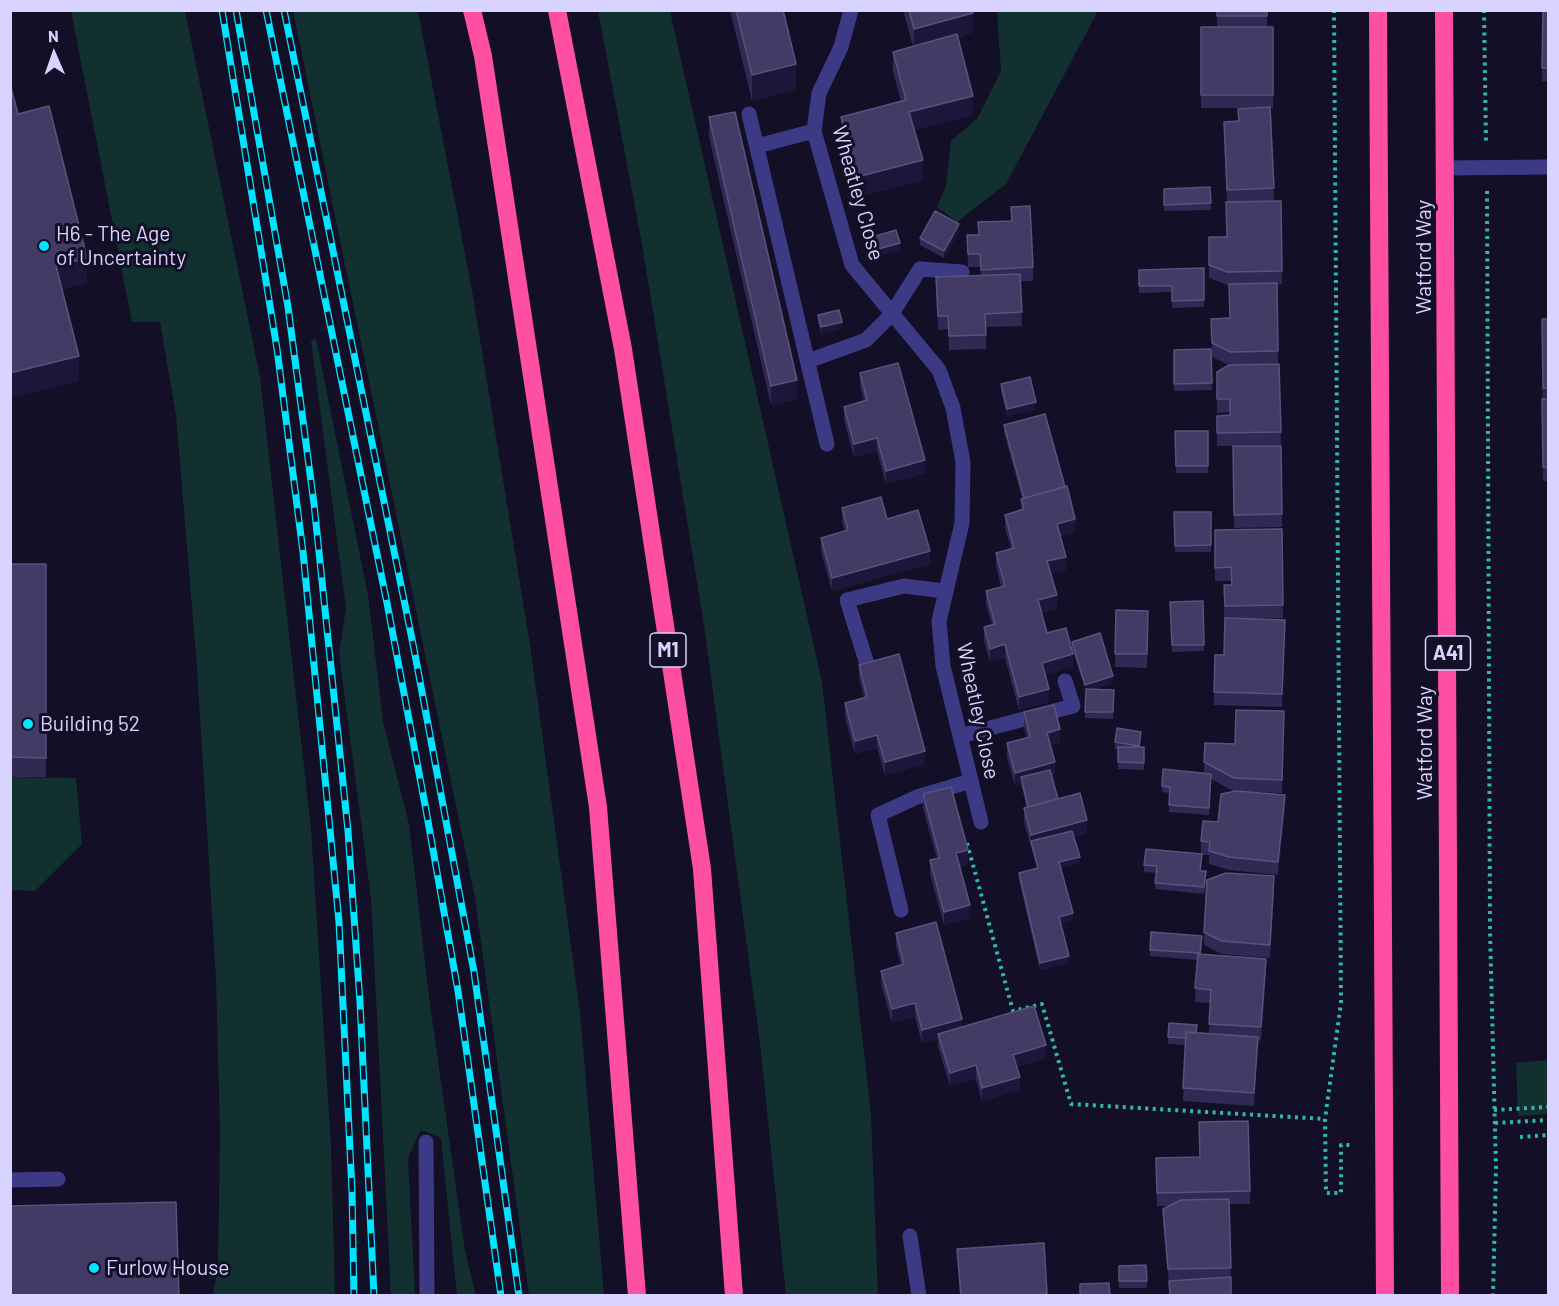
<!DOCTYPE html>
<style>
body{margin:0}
#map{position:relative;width:1559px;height:1306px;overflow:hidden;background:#130f26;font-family:Barlow,sans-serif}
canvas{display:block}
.frame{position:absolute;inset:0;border:12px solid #d9d4ff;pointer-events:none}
.north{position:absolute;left:24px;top:24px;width:60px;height:60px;-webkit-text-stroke:4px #130f26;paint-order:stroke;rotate:358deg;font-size:16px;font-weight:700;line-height:24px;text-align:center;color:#d9d4ff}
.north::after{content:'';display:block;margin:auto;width:21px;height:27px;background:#d9d4ff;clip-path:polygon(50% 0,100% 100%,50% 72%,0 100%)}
</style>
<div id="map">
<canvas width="1559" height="1306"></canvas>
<div class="frame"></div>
<div class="north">N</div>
</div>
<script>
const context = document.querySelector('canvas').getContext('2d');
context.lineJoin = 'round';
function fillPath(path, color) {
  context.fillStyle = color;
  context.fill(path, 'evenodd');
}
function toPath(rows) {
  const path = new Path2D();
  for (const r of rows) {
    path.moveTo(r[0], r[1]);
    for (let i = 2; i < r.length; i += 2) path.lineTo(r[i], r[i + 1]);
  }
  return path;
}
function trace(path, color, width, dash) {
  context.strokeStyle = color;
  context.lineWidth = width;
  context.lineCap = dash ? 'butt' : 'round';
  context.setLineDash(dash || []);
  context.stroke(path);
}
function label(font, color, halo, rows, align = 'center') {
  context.font = font + ' Barlow,sans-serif';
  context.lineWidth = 6;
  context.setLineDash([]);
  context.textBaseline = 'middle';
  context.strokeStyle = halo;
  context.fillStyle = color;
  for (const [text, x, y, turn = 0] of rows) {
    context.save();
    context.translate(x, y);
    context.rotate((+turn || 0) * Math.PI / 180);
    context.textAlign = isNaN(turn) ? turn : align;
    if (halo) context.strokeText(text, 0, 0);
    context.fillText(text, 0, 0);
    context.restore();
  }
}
const green = toPath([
 [71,11,185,11,260,377,311,829,331,1145,335,1295,213,1295,218,1267,220,1132,216,979,197,667,176,415,160,322,132,322],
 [293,11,418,11,472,290,530,645,580,1012,604,1295,529,1295,475,898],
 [598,11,670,11,822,682,871,1115,878,1295,786,1295,760,1043,704,625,642,244],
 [997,11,1098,11,1006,184,957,222,937,207,946,186,951,141,977,119,1001,71],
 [316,339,368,595,383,722,409,824,429,997,465,1251,476,1295,457,1295,441,1138,421,1130,408,1158,415,1295,391,1295,371,898,339,654,346,608,311,340],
 [11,777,76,778,82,844,35,891,11,890],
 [1548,1060,1548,1114,1518,1116,1516,1063]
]);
const path = toPath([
 [1334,10,1341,1003,1325,1119,1326,1193,1341,1193,1341,1145,1353,1145],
 [1484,10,1486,145],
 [1487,191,1490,930,1496,1168,1493,1296],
 [967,843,1013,1011,1042,1004,1071,1104,1325,1119],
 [1494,1110,1548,1107],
 [1495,1123,1548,1120],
 [1520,1137,1548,1135]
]);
const lane = toPath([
 [749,114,827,444],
 [757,146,814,131],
 [1446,168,1548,167],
 [808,361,866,340,891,315,920,269,962,272],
 [867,664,847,600,904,586,944,591],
 [960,736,1073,706,1065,681],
 [901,910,878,815,917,797,971,781],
 [426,1142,427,1296],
 [10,1180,58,1179],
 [910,1236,919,1296]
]);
const street = toPath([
 [851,10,841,47,819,93,814,131,852,265,939,370,953,408,963,462,962,523,939,621,943,666,981,822]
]);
const highway = toPath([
 [472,10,483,56,598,807,637,1296],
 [557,10,623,349,702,869,734,1296],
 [1378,10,1385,1296],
 [1444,10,1450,1296]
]);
const rail = toPath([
 [222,10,277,349,303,552,339,922,352,1192,354,1296],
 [236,10,288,307,314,504,348,831,360,1002,374,1296],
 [266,10,387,603,426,810,458,991,501,1296],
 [284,10,414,649,474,972,519,1296]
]);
const wall = toPath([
 [730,10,783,10,796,89,752,101],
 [903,10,973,10,973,32,957,37,973,115,914,130,923,180,857,197,841,137,841,117,901,102,893,71,893,52,913,46],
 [1217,10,1267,10,1267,27,1273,27,1273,108,1271,108,1274,201,1281,201,1282,284,1277,285,1278,364,1279,364,1281,445,1217,446,1217,416,1230,415,1230,412,1217,413,1217,372,1229,365,1212,357,1211,319,1230,318,1229,285,1227,285,1209,278,1209,237,1227,237,1227,202,1224,122,1238,121,1238,109,1246,108,1201,108,1201,27,1217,27],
 [1543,10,1548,10,1548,81,1542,81],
 [709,117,797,399,771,405,709,137],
 [1210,187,1211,210,1164,211,1164,189],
 [1011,207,1033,267,1033,281,1020,281,1022,326,986,327,986,349,949,350,948,329,938,330,936,277,981,276,980,267,968,267,967,235,978,235,978,222,1011,221],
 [959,231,944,258,920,245,920,238],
 [872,237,900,250,875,256,872,243],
 [1204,268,1204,307,1172,308,1172,292,1139,293,1139,270],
 [818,315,842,328,821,334,818,322],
 [1542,319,1548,319,1548,481,1543,481],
 [1211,349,1212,390,1174,391,1174,350],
 [860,373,925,473,886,484,877,451,854,457,844,420,844,407,864,401,860,387],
 [1001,384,1036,409,1007,416,1001,391],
 [1004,425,1075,532,1060,536,1066,570,1051,574,1057,609,1041,613,1047,633,1073,667,1045,675,1049,702,1019,710,1005,658,990,662,984,641,984,627,992,625,986,605,986,591,1001,587,996,566,996,553,1011,549,1005,528,1005,515,1021,510,1021,499,1022,498,1004,432],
 [1175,431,1208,431,1208,473,1176,473],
 [1233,446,1281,446,1282,527,1234,528],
 [842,508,887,519,930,564,832,591,821,551,821,538,845,531,842,522],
 [1174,512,1211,545,1211,552,1175,552],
 [1282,529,1283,618,1241,619,1285,634,1282,707,1214,705,1214,692,1224,655,1224,585,1231,585,1231,581,1215,581,1215,530],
 [10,564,46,564,46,777,10,777],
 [1203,601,1204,651,1172,652,1170,602],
 [1116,610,1148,611,1147,668,1115,667],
 [1072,642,1113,683,1092,690,1114,690,1113,719,1085,718,1086,691,1072,649],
 [859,665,925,764,885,775,877,748,855,754,845,717,845,703,864,698,859,678],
 [1284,711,1282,793,1252,792,1285,809,1278,875,1229,870,1209,864,1209,855,1202,855,1201,871,1206,878,1204,894,1155,889,1156,873,1144,872,1144,865,1201,854,1201,841,1218,822,1233,791,1211,779,1209,815,1169,812,1170,793,1162,792,1162,786,1204,773,1205,743,1235,744],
 [1024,712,1060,743,1050,745,1055,775,1052,776,1058,799,1087,833,1074,837,1080,863,1061,868,1073,920,1060,924,1069,963,1040,970,1019,880,1019,873,1037,868,1024,822,1024,808,1027,808,1021,784,1015,786,1007,757,1007,743,1027,738,1024,726],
 [1141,739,1140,747,1144,747,1144,770,1118,769,1118,749,1115,749,1115,742],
 [923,794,968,864,960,866,970,918,944,925,930,874,930,860,937,859,923,808],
 [1274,890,1270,958,1221,954,1204,945,1204,932],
 [896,933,962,1027,1046,1058,1017,1067,1020,1090,982,1101,976,1079,950,1086,938,1047,938,1039,922,1043,915,1017,892,1023,881,984,881,971,901,965,896,946],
 [1202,943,1201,954,1266,972,1261,1041,1258,1040,1254,1106,1183,1101,1185,1045,1168,1044,1168,1037,1196,1033,1209,1034,1210,1003,1195,1002,1197,960,1150,956,1150,950],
 [1156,1158,1250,1191,1250,1204,1229,1204,1231,1296,1169,1296,1169,1283,1163,1222,1163,1209,1170,1206,1157,1206],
 [1044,1243,1047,1296,960,1296,957,1249],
 [1119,1266,1147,1281,1147,1288,1119,1288]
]);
const shadedWall = toPath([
 [973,13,973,32,914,49,914,29],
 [796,64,796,89,752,101,752,75],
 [973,96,973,115,909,132,909,112],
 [923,160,923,180,857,197,857,177],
 [959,224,959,231,944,258,944,251],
 [900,243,900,250,875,256,875,250],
 [87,258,87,283,56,291,56,266],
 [842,322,842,328,821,334,821,327],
 [79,356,79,381,10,398,10,373],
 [797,380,797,399,771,405,771,386],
 [1036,402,1036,409,1007,416,1007,409],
 [877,438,877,451,854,457,854,444],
 [925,460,925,473,886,484,886,471],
 [1075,519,1075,532,1057,537,1057,524],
 [930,551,930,564,832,591,832,578],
 [1066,557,1066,570,1047,575,1047,561],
 [1057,595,1057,609,1038,614,1038,600],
 [1005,644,1005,658,990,662,990,649],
 [1073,654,1073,667,1042,676,1042,663],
 [1113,676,1113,683,1085,692,1085,685],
 [1049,689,1049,702,1019,710,1019,697],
 [1060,729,1060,743,1047,746,1047,733],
 [877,735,877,748,855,754,855,741],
 [925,751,925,764,885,775,885,762],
 [1055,762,1055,775,1022,784,1021,777,1021,784,1015,786,1015,773],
 [1285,795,1285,809,1278,875,1278,862],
 [1087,820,1087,833,1033,847,1031,841,1031,835],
 [968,850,968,864,956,866,956,853],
 [1080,857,1080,863,1059,869,1059,862],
 [1274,876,1274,890,1270,958,1270,945],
 [970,905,970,918,944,925,944,912],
 [1073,913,1073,920,1059,924,1059,917],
 [1069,956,1069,963,1040,970,1040,963],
 [1266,959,1266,972,1261,1041,1261,1027],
 [915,1003,915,1017,892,1023,892,1009],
 [962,1019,962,1032,938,1034,938,1039,922,1043,922,1030],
 [1258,1037,1258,1050,1254,1106,1254,1093],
 [1046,1045,1046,1058,1013,1068,1013,1055],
 [976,1065,976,1079,950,1086,950,1073],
 [1020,1077,1020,1090,982,1101,982,1088]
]);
const building = toPath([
 [736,10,783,10,796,64,752,75,736,10],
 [909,10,973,10,973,13,914,29,909,10],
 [1217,10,1267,10,1267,16,1217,16,1217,10],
 [1543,10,1548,10,1548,68,1542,68,1543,10],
 [1201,27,1273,27,1273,95,1201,95,1201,27],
 [957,34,973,96,909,112,923,160,857,177,841,117,906,100,893,52,957,34],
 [10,84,18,114,49,106,87,258,56,266,79,356,10,373,10,84],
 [1270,107,1274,188,1227,190,1224,122,1239,121,1238,109,1270,107],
 [735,112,797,380,771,386,709,117,735,112],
 [1210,187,1211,203,1164,205,1164,189,1210,187],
 [1281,201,1282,271,1227,272,1209,265,1209,237,1227,237,1226,202,1281,201],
 [1030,206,1033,267,981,270,980,254,968,254,967,235,979,235,978,222,1012,221,1011,207,1030,206],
 [935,211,959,224,944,251,920,238,935,211],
 [896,230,900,243,875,250,872,237,896,230],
 [1204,268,1204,300,1172,301,1172,286,1139,286,1139,270,1204,268],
 [1020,274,1022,312,985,314,986,335,949,336,948,316,938,316,936,277,1020,274],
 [1277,283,1278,351,1231,352,1212,343,1211,319,1230,318,1229,284,1277,283],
 [839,310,842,322,821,327,818,315,839,310],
 [1542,319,1548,319,1548,388,1543,388,1542,319],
 [1211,349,1212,383,1174,384,1174,350,1211,349],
 [898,363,925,460,886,471,877,438,854,444,844,407,867,400,860,373,898,363],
 [1279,364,1281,432,1217,433,1217,416,1230,415,1230,399,1217,399,1217,372,1229,365,1279,364],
 [1030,377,1036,402,1007,409,1001,384,1030,377],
 [1542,399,1548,399,1548,467,1543,467,1542,399],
 [1045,414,1065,487,1024,498,1004,425,1045,414],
 [1175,431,1208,431,1208,466,1176,466,1175,431],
 [1233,446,1281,446,1282,514,1234,515,1233,446],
 [1067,486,1075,519,1057,524,1066,557,1047,561,1057,595,1038,600,1047,633,1066,628,1073,654,1042,663,1049,689,1019,697,1005,644,990,649,984,627,995,624,986,591,1005,586,996,553,1014,548,1005,515,1024,509,1021,499,1067,486],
 [881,497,887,519,918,510,930,551,832,578,821,538,848,530,842,508,881,497],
 [1174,512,1211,512,1211,545,1175,546,1174,512],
 [1282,529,1283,605,1225,606,1224,585,1232,585,1231,567,1215,568,1215,530,1282,529],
 [10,564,46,564,46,758,10,757,10,564],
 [1203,601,1204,645,1172,645,1170,602,1203,601],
 [1116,610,1148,611,1147,654,1115,654,1116,610],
 [1225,618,1285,620,1282,694,1214,692,1215,655,1224,655,1225,618],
 [1100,633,1113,676,1085,685,1072,642,1100,633],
 [899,654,925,751,885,762,877,735,855,741,845,703,867,697,859,665,899,654],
 [1086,689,1114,690,1113,712,1085,712,1086,689],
 [1054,705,1060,729,1047,733,1055,762,1015,773,1007,743,1030,737,1024,712,1054,705],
 [1236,710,1284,711,1282,780,1234,778,1204,762,1205,743,1235,744,1236,710],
 [1117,728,1141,732,1139,746,1115,742,1117,728],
 [1118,747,1144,747,1144,763,1118,762,1118,747],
 [1163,769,1211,774,1209,808,1169,805,1170,787,1162,786,1163,769],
 [1050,770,1058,799,1028,807,1021,777,1050,770],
 [951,787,968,850,956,853,970,905,944,912,930,860,940,858,923,794,951,787],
 [1236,791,1285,795,1278,862,1229,857,1209,851,1210,842,1201,841,1203,821,1218,822,1221,794,1236,791],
 [1080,793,1087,820,1031,835,1024,808,1080,793],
 [1072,831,1080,857,1059,862,1073,913,1059,917,1069,956,1040,963,1019,873,1038,868,1031,841,1072,831],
 [1146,849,1202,854,1200,871,1206,871,1204,887,1155,883,1157,866,1144,865,1146,849],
 [1226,873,1274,876,1270,945,1221,941,1204,932,1207,880,1226,873],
 [936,922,962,1019,922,1030,915,1003,892,1009,881,971,904,964,896,933,936,922],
 [1151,932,1202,936,1200,953,1150,950,1151,932],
 [1198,954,1266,959,1261,1027,1209,1024,1211,990,1195,988,1198,954],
 [1034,1006,1046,1045,1013,1055,1020,1077,982,1088,976,1065,950,1073,938,1034,1034,1006],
 [1169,1023,1197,1025,1196,1033,1186,1032,1186,1038,1168,1037,1169,1023],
 [1186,1032,1258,1037,1254,1093,1183,1088,1186,1032],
 [1248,1121,1250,1191,1157,1193,1156,1158,1200,1157,1199,1122,1248,1121],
 [1229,1199,1231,1268,1168,1269,1163,1209,1181,1200,1229,1199],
 [176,1202,179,1296,10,1296,10,1206,176,1202],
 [1044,1243,1047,1294,1021,1296,961,1296,957,1249,1044,1243],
 [1146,1265,1147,1281,1119,1281,1119,1266,1146,1265],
 [1231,1277,1231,1296,1170,1296,1169,1281,1231,1277],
 [1109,1283,1110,1296,1080,1296,1080,1284,1109,1283]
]);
const markers = [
 [44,246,6,"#00e5ff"],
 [28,724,6,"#00e5ff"],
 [94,1268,6,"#00e5ff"]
];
const shields = [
 [668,650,36],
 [1448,653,45]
];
const shieldNames = [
 ["M1",668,650],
 ["A41",1448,653]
];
const streetNames = [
 ["Wheatley Close",858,193,74],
 ["Watford Way",1424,257,-90],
 ["Wheatley Close",978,711,78],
 ["Watford Way",1425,743,-90]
];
const poiNames = [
 ["H6 - The Age",56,234],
 ["of Uncertainty",56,258],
 ["Building 52",40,724],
 ["Furlow House",106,1268]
];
fillPath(green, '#12302f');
trace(path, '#2fb8b0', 4, [3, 4.5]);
trace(lane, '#3d3a85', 15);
trace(street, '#3d3a85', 15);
trace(highway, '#ff4fa3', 18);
trace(rail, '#00e5ff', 7);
trace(rail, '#130f26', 4.5, [14]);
fillPath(wall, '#312854');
fillPath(shadedWall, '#1d163a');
fillPath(building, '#433a66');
trace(building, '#5a527e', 1.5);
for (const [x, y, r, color] of markers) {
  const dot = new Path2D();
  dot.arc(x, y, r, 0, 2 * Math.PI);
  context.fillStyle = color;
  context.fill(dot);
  trace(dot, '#130f26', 2);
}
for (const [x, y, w] of shields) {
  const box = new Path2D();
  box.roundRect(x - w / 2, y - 17, w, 34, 4.5);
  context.fillStyle = '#130f26';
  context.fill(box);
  trace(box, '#d9d4ff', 1.5);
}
label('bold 20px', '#d9d4ff', null, shieldNames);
label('21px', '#d9d4ff', '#130f26', streetNames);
label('21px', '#d9d4ff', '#130f26', poiNames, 'left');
</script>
